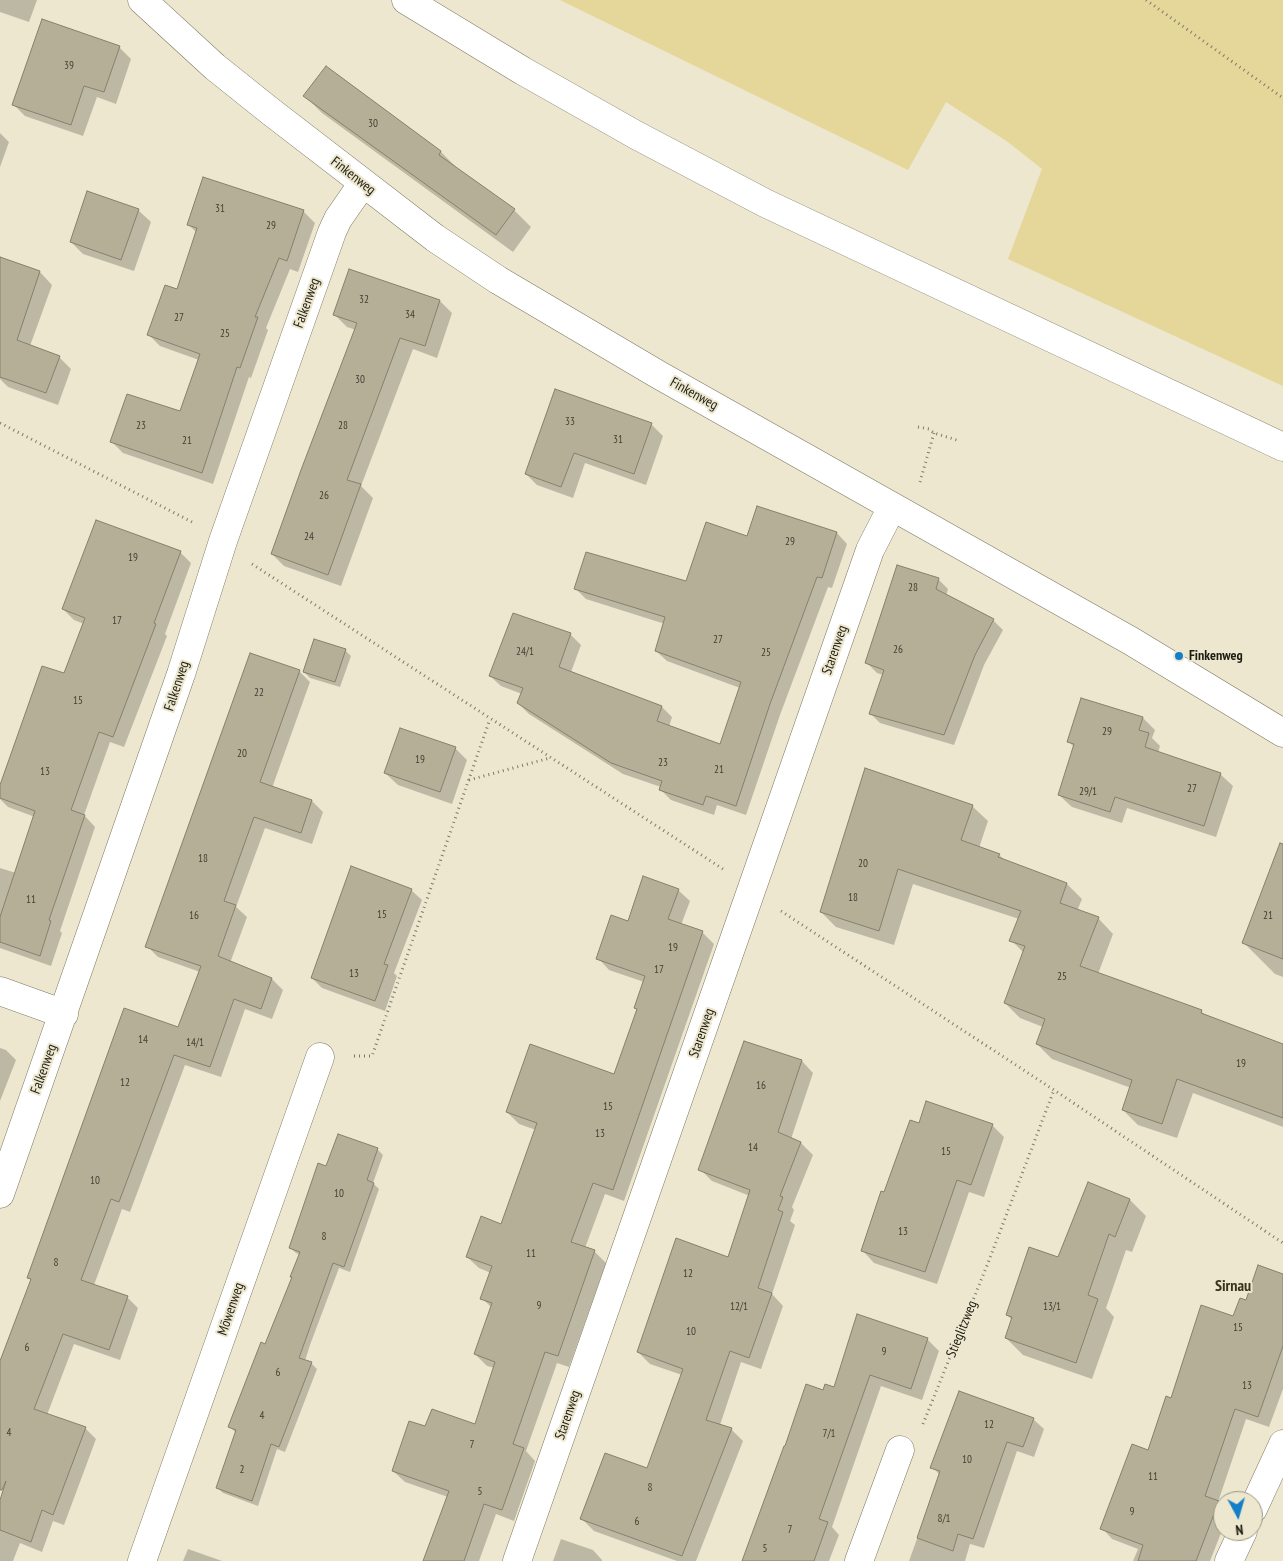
<!DOCTYPE html>
<meta charset="utf-8">
<style>
body{margin:0}
#map{position:relative;width:1283px;height:1561px;overflow:hidden;background:#ece7ce;font-family:"PT Sans Narrow",sans-serif}
canvas{display:block}
.north{position:absolute;left:1213px;top:1491px;width:50px;height:50px;box-sizing:border-box;background:#ece7ce;border:1px solid #9a9683;border-radius:50%;rotate:174deg;font-size:14px;font-weight:700;line-height:20px;text-align:center;color:#1e1c13}
.north::after{content:'';display:block;margin:auto;width:18px;height:22px;background:#147fc9;clip-path:polygon(50% 0,100% 100%,50% 72%,0 100%)}
</style>
<div id="map">
<canvas width="1283" height="1561"></canvas>
<div class="north">N</div>
</div>
<script>
const context = document.querySelector('canvas').getContext('2d');
context.lineJoin = 'round';
function fillPath(path, color) {
  context.fillStyle = color;
  context.fill(path, 'evenodd');
}
function toPath(rows) {
  const path = new Path2D();
  for (const r of rows) {
    path.moveTo(r[0], r[1]);
    for (let i = 2; i < r.length; i += 2) path.lineTo(r[i], r[i + 1]);
  }
  return path;
}
function trace(path, color, width, dash) {
  context.strokeStyle = color;
  context.lineWidth = width;
  context.lineCap = dash ? 'butt' : 'round';
  context.setLineDash(dash || []);
  context.stroke(path);
}
function label(font, color, halo, rows, align = 'center') {
  context.font = font + ' "PT Sans Narrow",sans-serif';
  context.lineWidth = 4;
  context.setLineDash([]);
  context.textBaseline = 'middle';
  context.strokeStyle = halo;
  context.fillStyle = color;
  for (const [text, x, y, turn = 0] of rows) {
    context.save();
    context.translate(x, y);
    context.rotate((+turn || 0) * Math.PI / 180);
    context.textAlign = isNaN(turn) ? turn : align;
    if (halo) context.strokeText(text, 0, 0);
    context.fillText(text, 0, 0);
    context.restore();
  }
}
const green = toPath([
 [560,0,1283,0,1283,386,1008,259,1042,169,1008,142,946,102,908,170]
]);
const shadow = toPath([
 [0,0,37,0,29,22,0,12],
 [119,47,131,59,116,104,97,97,83,136,25,116,13,104],
 [326,68,441,152,458,169,514,210,531,227,513,252,322,113,305,96],
 [0,133,9,142,0,167],
 [204,178,304,212,315,223,298,272,290,269,266,328,268,330,251,378,249,377,213,484,123,453,112,442,180,413,199,360,160,346,149,335,177,290,197,233,188,224],
 [138,210,151,222,134,271,83,254,71,242],
 [4,260,40,272,52,285,30,346,59,357,71,369,58,405,8,387,0,379,0,272],
 [350,270,440,301,452,313,437,358,413,349,361,486,373,498,341,586,284,566,272,554,356,330,347,327,335,315],
 [555,391,651,424,663,436,646,485,585,463,573,498,537,485,526,474],
 [758,507,837,533,847,544,832,588,828,587,780,715,746,815,717,805,714,815,671,800,661,790,661,787,623,774,529,714,518,703,522,694,501,686,490,676,570,634,581,645,571,672,662,707,672,717,669,727,721,746,740,688,667,661,656,651,665,624,586,599,575,588,687,583,748,538],
 [180,552,191,563,165,634,167,636,124,747,110,742,84,815,95,827,60,931,62,933,51,966,0,948,0,868,16,873,35,817,8,807,0,799,0,788,65,675,84,624,74,620,63,609],
 [938,579,948,589,946,596,993,620,1003,630,984,665,954,745,880,723,870,713,883,675,877,673,867,663],
 [345,650,351,656,340,687,310,678,304,672],
 [299,671,310,682,272,788,312,801,323,812,312,844,265,828,236,907,247,917,230,963,272,979,283,990,272,1019,245,1009,221,1077,185,1065,130,1212,122,1209,94,1285,127,1297,138,1308,120,1360,74,1344,47,1415,85,1428,96,1439,64,1525,53,1521,42,1552,20,1543,13,1561,0,1561,0,1504,13,1461,0,1456,0,1364,32,1281,29,1278,179,1029,200,972,158,957,147,946],
 [1082,700,1143,718,1155,730,1152,738,1160,746,1158,753,1220,774,1233,786,1216,837,1127,808,1122,823,1072,807,1059,795,1074,747,1069,742],
 [455,748,467,760,452,804,398,785,385,773],
 [972,806,988,821,979,848,999,855,1006,861,1067,884,1082,899,1077,911,1098,918,1113,934,1098,974,1201,1011,1207,1017,1283,1045,1283,1127,1193,1093,1177,1138,1138,1125,1123,1110,1131,1088,1052,1059,1037,1044,1043,1027,1020,1018,1005,1003,1024,953,1011,940,1019,919,913,884,894,945,836,927,821,912],
 [411,890,422,900,394,973,397,976,385,1011,322,988,312,978],
 [678,890,690,901,681,925,702,932,714,944,624,1201,605,1194,585,1248,594,1251,606,1263,569,1367,557,1363,526,1451,535,1461,514,1521,496,1514,479,1561,424,1561,448,1497,405,1482,393,1471,426,1428,476,1425,495,1368,487,1366,475,1354,492,1308,482,1298,491,1273,479,1268,467,1257,502,1225,536,1130,519,1124,507,1112,615,1075,638,1011,635,1008,644,982,609,970,598,958,629,922],
 [1283,890,1283,977,1275,974,1244,943],
 [0,1048,6,1050,16,1060,0,1101],
 [802,1061,813,1073,791,1139,801,1143,813,1155,792,1207,794,1210,790,1221,795,1225,772,1294,783,1306,761,1369,741,1362,720,1425,731,1429,743,1441,696,1561,677,1561,594,1531,582,1519,648,1470,682,1375,650,1364,638,1352,729,1258,750,1196,712,1181,700,1169],
 [920,1125,992,1125,1004,1137,984,1197,969,1192,937,1284,874,1263,862,1250,885,1194],
 [377,1149,383,1155,373,1183,379,1189,350,1272,339,1268,310,1345,305,1361,311,1363,317,1369,285,1452,277,1449,258,1506,223,1493,217,1487,236,1433,229,1426,266,1345,293,1278,300,1255,296,1253,290,1248,327,1167],
 [1130,1200,1146,1216,1132,1252,1126,1250,1106,1308,1114,1317,1092,1379,1023,1355,1006,1338,1012,1320,1007,1315],
 [1283,1275,1283,1389,1269,1427,1246,1419,1218,1502,1223,1507,1223,1528,1210,1561,1133,1561,1138,1549,1112,1539,1102,1528,1149,1452,1172,1399,1247,1302],
 [858,1316,928,1340,939,1351,922,1400,881,1386,832,1527,839,1535,829,1561,744,1561,823,1392,835,1389],
 [1033,1419,1044,1429,1034,1457,1017,1451,984,1548,970,1544,965,1561,909,1561,940,1475,932,1467],
 [561,1539,593,1550,602,1560,602,1561,553,1561],
 [188,1549,222,1561,183,1561]
]);
const building = toPath([
 [42,19,120,46,104,92,84,86,71,125,12,105,42,19],
 [326,66,441,151,439,155,515,209,496,235,303,96,326,66],
 [203,177,304,210,287,261,279,258,255,317,258,317,240,368,237,367,202,473,110,442,127,394,180,411,200,354,147,335,165,285,177,289,197,228,187,225,203,177],
 [87,191,139,209,121,260,70,242,87,191],
 [0,257,40,271,17,340,60,356,46,393,0,377,0,257],
 [349,269,440,300,425,346,400,338,347,480,361,484,328,575,271,554,301,470,357,323,333,315,349,269],
 [555,389,652,423,634,474,574,453,561,487,525,474,555,389],
 [757,506,837,532,822,578,817,577,770,704,736,806,706,796,703,805,659,790,662,781,611,763,517,703,523,688,489,676,513,613,571,633,559,667,662,706,657,721,720,744,741,682,655,651,665,617,574,589,586,552,686,581,706,522,747,536,757,506],
 [96,520,181,551,154,623,156,624,113,737,99,732,71,810,85,815,49,920,51,921,40,956,0,942,0,917,35,811,0,798,0,785,42,666,64,673,85,618,62,609,96,520],
 [897,565,939,578,936,589,994,619,975,655,944,735,869,714,884,670,865,663,897,565],
 [314,639,346,649,335,682,303,672,314,639],
 [250,653,300,670,260,782,312,800,301,833,254,817,224,901,236,905,218,956,272,978,261,1009,234,999,210,1067,174,1055,119,1202,111,1199,81,1280,128,1296,109,1350,63,1334,34,1409,86,1427,53,1515,42,1510,31,1542,0,1530,0,1500,6,1481,2,1490,0,1490,0,1361,31,1279,27,1278,124,1008,178,1027,201,966,145,947,250,653],
 [1081,698,1143,717,1139,730,1149,733,1145,747,1221,773,1204,826,1115,797,1110,812,1058,795,1074,744,1067,742,1081,698],
 [400,728,456,747,440,792,384,773,400,728],
 [865,768,973,805,961,840,1000,854,998,857,1067,883,1060,903,1099,917,1080,966,1202,1010,1201,1013,1283,1044,1283,1118,1177,1079,1162,1124,1122,1110,1132,1080,1036,1044,1045,1019,1004,1003,1025,946,1009,941,1021,911,898,869,879,931,820,912,865,768],
 [1280,843,1283,844,1283,959,1242,943,1280,843],
 [351,866,412,889,384,964,388,965,375,1001,311,978,351,866],
 [643,876,679,889,668,919,703,931,613,1190,593,1183,571,1242,595,1250,558,1356,545,1352,513,1444,524,1448,502,1510,484,1504,464,1561,423,1561,449,1491,392,1471,409,1421,425,1426,432,1409,475,1424,495,1362,474,1354,492,1303,480,1299,492,1266,466,1257,481,1216,501,1224,537,1123,506,1112,530,1044,614,1074,637,1009,634,1008,645,976,596,959,611,915,628,921,643,876],
 [744,1041,802,1060,778,1132,801,1142,780,1196,783,1197,778,1210,783,1212,758,1288,772,1293,749,1358,730,1351,706,1420,732,1428,682,1556,580,1519,605,1453,647,1468,683,1369,637,1352,676,1238,728,1257,750,1190,698,1170,744,1041],
 [926,1101,993,1124,971,1185,957,1180,925,1272,861,1251,881,1191,884,1192,910,1120,919,1123,926,1101],
 [338,1134,378,1148,367,1180,374,1183,344,1267,333,1263,299,1358,312,1362,279,1447,271,1444,252,1501,216,1488,236,1430,228,1427,261,1342,265,1344,292,1277,290,1277,300,1252,289,1248,318,1163,326,1166,338,1134],
 [1088,1182,1130,1199,1115,1237,1109,1234,1088,1295,1098,1299,1076,1363,1005,1338,1012,1317,1006,1315,1029,1247,1058,1257,1088,1182],
 [1258,1265,1283,1274,1283,1346,1258,1417,1235,1409,1205,1496,1219,1501,1196,1561,1138,1561,1143,1545,1100,1529,1132,1444,1148,1450,1166,1396,1171,1398,1201,1305,1233,1316,1240,1298,1246,1300,1258,1265],
 [857,1314,928,1338,911,1389,870,1375,819,1519,828,1522,814,1561,742,1561,784,1446,785,1446,806,1384,823,1390,825,1384,834,1387,857,1314],
 [959,1391,1034,1418,1023,1447,1007,1442,973,1539,958,1534,953,1551,917,1538,940,1471,930,1468,959,1391]
]);
const path = toPath([
 [1146,0,1283,98],
 [0,423,192,522],
 [918,427,929,429,934,433,960,441],
 [920,482,934,433],
 [252,564,723,869],
 [469,780,550,758],
 [781,911,1054,1090,1283,1243],
 [354,1056,372,1056,490,719],
 [923,1424,988,1263,1054,1090]
]);
const minor = toPath([
 [142,0,215,67,270,111,435,238,498,280,659,375,1131,641,1283,733],
 [0,991,64,1014],
 [0,1194,181,674,223,541,332,232,338,219,363,183],
 [1253,1509,1283,1444],
 [142,1561,320,1057],
 [517,1561,870,550,892,507],
 [859,1561,900,1450],
 [1229,1561,1243,1531]
]);
const major = toPath([
 [406,0,523,71,636,135,765,203,1283,447]
]);
const markers = [
 [1179,656,5,"#147fc9"]
];
const numberNames = [
 ["39",69,66],
 ["30",373,124],
 ["31",220,209],
 ["29",271,226],
 ["32",364,300],
 ["34",410,315],
 ["27",179,318],
 ["25",225,334],
 ["30",360,380],
 ["33",570,422],
 ["23",141,426],
 ["28",343,426],
 ["31",618,440],
 ["21",187,441],
 ["26",324,496],
 ["24",309,537],
 ["29",790,542],
 ["19",133,558],
 ["28",913,588],
 ["17",117,621],
 ["27",718,640],
 ["26",898,650],
 ["24/1",525,652],
 ["25",766,653],
 ["22",259,693],
 ["15",78,701],
 ["29",1107,732],
 ["20",242,754],
 ["19",420,760],
 ["23",663,763],
 ["21",719,770],
 ["13",45,772],
 ["27",1192,789],
 ["29/1",1088,792],
 ["18",203,859],
 ["20",863,864],
 ["18",853,898],
 ["11",31,900],
 ["15",382,915],
 ["16",194,916],
 ["21",1268,916],
 ["19",673,948],
 ["17",659,970],
 ["13",354,974],
 ["25",1062,977],
 ["14",143,1040],
 ["14/1",195,1043],
 ["19",1241,1064],
 ["12",125,1083],
 ["16",761,1086],
 ["15",608,1107],
 ["13",600,1134],
 ["14",753,1148],
 ["15",946,1152],
 ["10",95,1181],
 ["10",339,1194],
 ["13",903,1232],
 ["8",324,1237],
 ["11",531,1254],
 ["8",56,1263],
 ["12",688,1274],
 ["9",539,1306],
 ["12/1",739,1307],
 ["13/1",1052,1307],
 ["15",1238,1328],
 ["10",691,1332],
 ["6",27,1348],
 ["9",884,1352],
 ["6",278,1373],
 ["13",1247,1386],
 ["4",262,1416],
 ["12",989,1425],
 ["4",9,1433],
 ["7/1",829,1434],
 ["7",472,1445],
 ["10",967,1460],
 ["2",242,1470],
 ["11",1153,1477],
 ["8",650,1488],
 ["5",480,1492],
 ["9",1132,1512],
 ["8/1",944,1519],
 ["6",637,1522],
 ["7",790,1530],
 ["5",765,1549]
];
const streetNames = [
 ["Finkenweg",353,176,38],
 ["Falkenweg",307,303,-70],
 ["Finkenweg",694,394,29],
 ["Starenweg",835,650,-71],
 ["Falkenweg",177,686,-72],
 ["Starenweg",702,1033,-71],
 ["Falkenweg",44,1069,-70],
 ["Möwenweg",231,1309,-71],
 ["Stieglitzweg",962,1329,-68],
 ["Starenweg",568,1415,-71]
];
const poiNames = [
 ["Finkenweg",1189,656]
];
const quarterNames = [
 ["Sirnau",1233,1286]
];
fillPath(green, '#e5d699');
fillPath(shadow, '#0003');
fillPath(building, '#b5af98');
trace(building, '#85806a', 1);
trace(minor, '#7e7862', 29);
trace(major, '#7e7862', 29);
trace(path, '#7d7a6a', 3, [1, 4]);
trace(minor, '#fff', 28);
trace(major, '#fff', 28);
for (const [x, y, r, color] of markers) {
  const dot = new Path2D();
  dot.arc(x, y, r, 0, 2 * Math.PI);
  context.fillStyle = color;
  context.fill(dot);
  trace(dot, '#ece7ce', 2);
}
label('11px', '#444134', null, numberNames);
label('14px', '#1e1c13', '#ece7ce', streetNames);
label('bold 14px', '#1e1c13', '#ece7ce', poiNames, 'left');
label('bold 16px', '#37331f', '#ece7ce', quarterNames);
</script>
